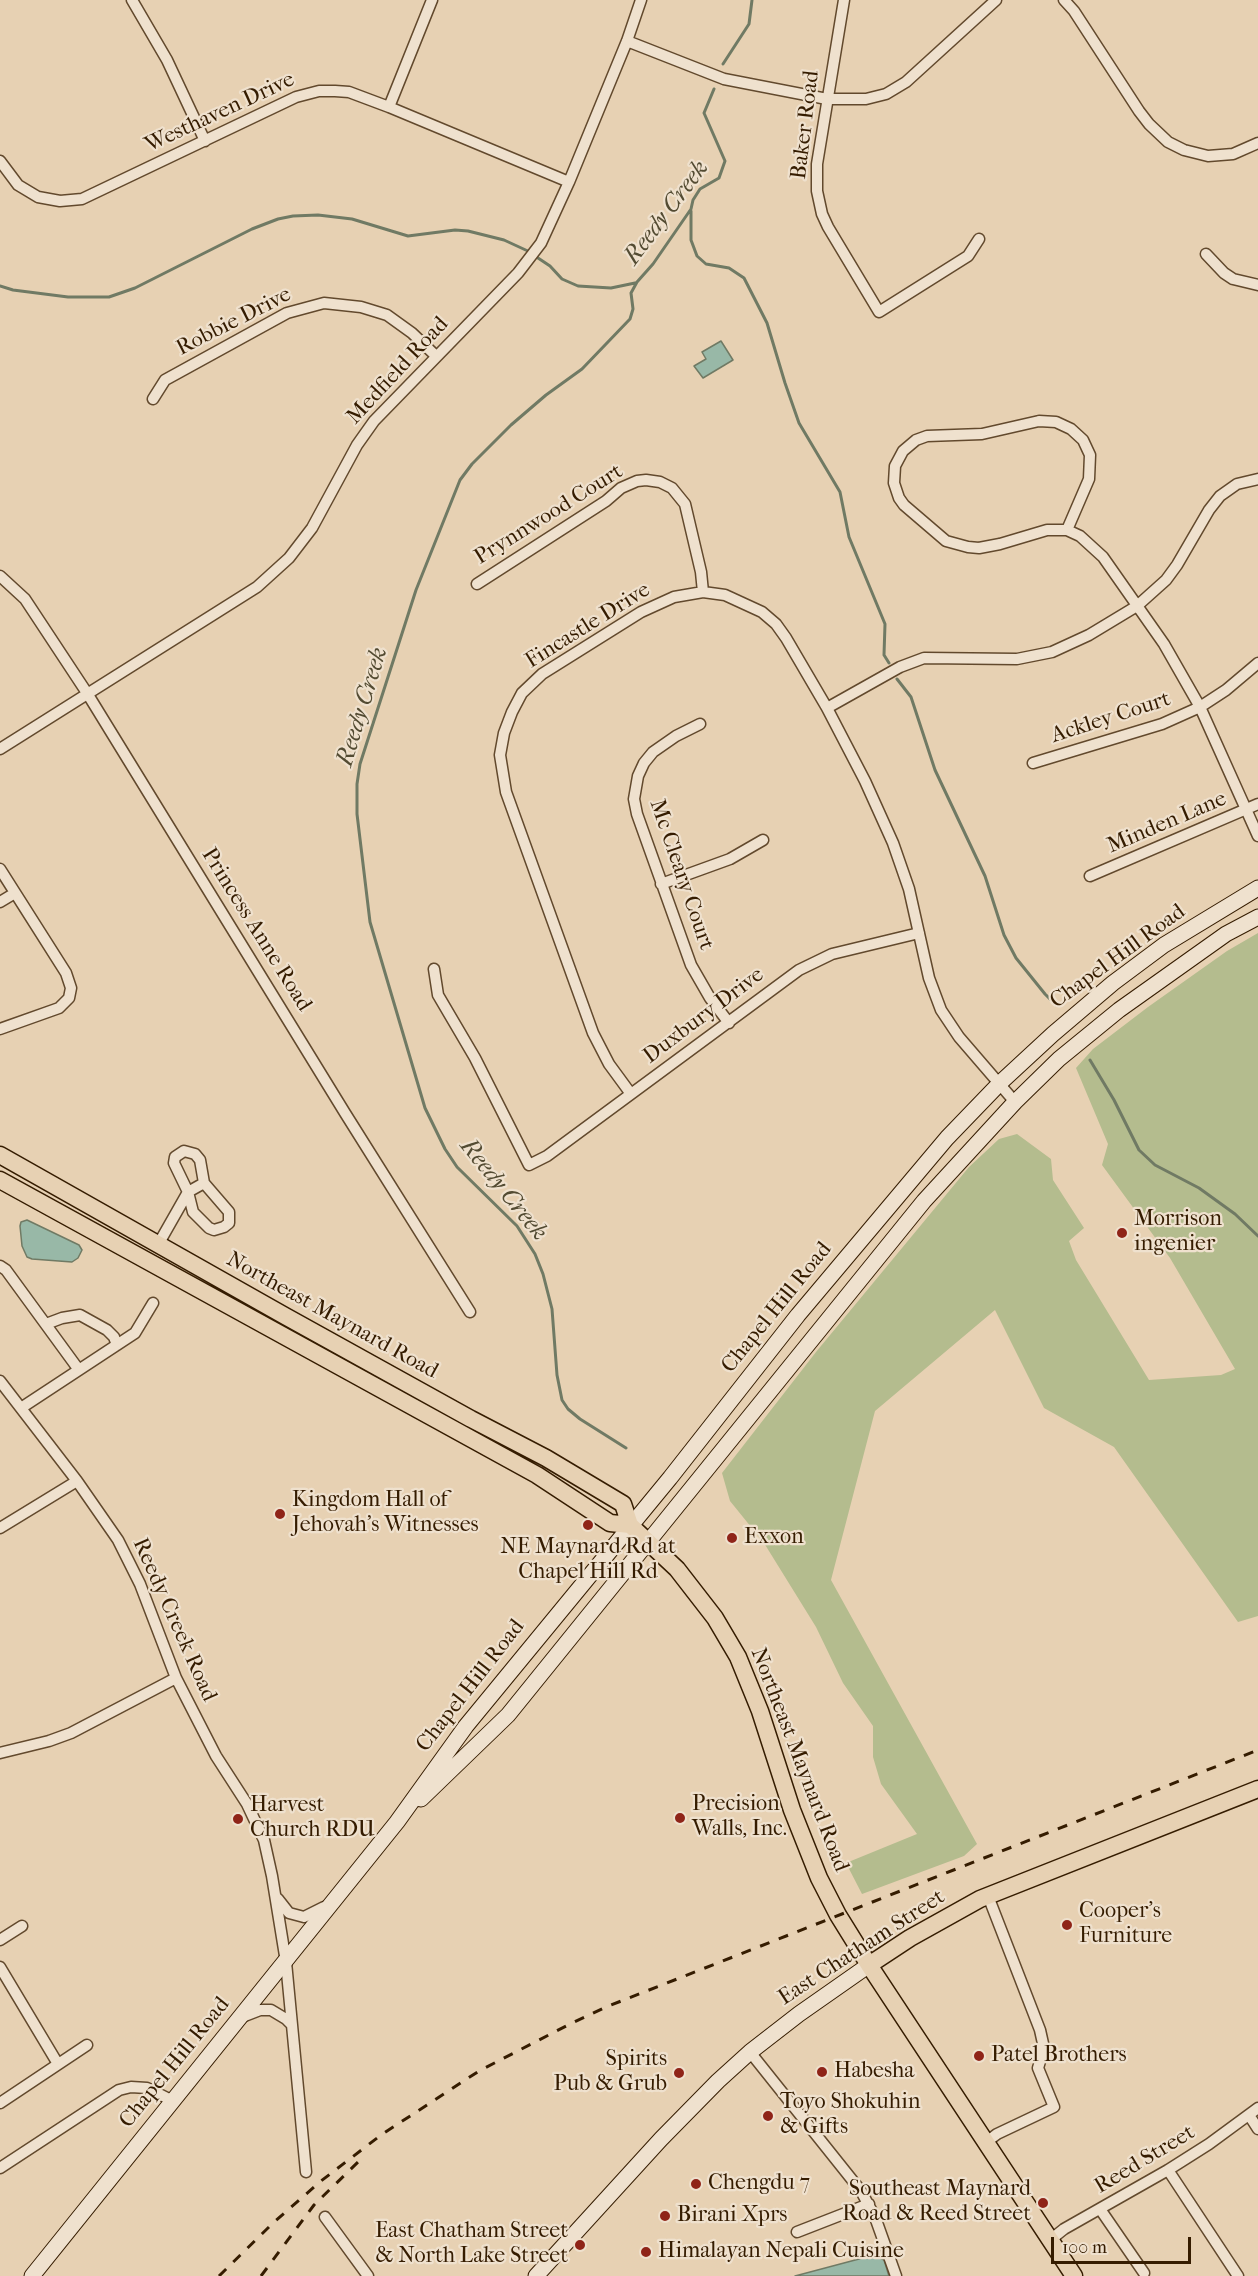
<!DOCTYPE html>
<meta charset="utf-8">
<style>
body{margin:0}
#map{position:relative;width:1258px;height:2276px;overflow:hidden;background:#e7d1b3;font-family:"IM FELL French Canon",serif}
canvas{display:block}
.scale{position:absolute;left:1051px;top:2237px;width:140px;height:27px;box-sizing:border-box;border:3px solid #351c00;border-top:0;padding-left:8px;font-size:18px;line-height:21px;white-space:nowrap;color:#351c00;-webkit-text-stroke:4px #efe1ce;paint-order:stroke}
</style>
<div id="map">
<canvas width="1258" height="2276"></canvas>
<div class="scale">100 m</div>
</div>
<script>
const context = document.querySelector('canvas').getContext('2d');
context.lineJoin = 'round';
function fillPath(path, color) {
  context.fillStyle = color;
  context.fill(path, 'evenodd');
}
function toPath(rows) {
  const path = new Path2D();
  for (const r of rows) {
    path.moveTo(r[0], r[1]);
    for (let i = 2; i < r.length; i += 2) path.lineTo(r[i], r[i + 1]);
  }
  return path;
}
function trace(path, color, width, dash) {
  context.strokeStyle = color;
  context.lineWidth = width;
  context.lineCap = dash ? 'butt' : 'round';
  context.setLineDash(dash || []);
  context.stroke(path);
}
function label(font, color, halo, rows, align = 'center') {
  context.font = font + ' "IM FELL French Canon",serif';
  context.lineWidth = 4.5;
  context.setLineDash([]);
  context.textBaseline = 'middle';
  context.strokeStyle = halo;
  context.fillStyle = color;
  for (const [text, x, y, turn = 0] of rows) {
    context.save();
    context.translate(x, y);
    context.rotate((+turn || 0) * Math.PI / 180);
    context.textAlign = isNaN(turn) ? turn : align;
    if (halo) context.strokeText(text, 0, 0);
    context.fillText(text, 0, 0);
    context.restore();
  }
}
const green = toPath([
 [1258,933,1258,1616,1238,1622,1114,1447,1044,1408,995,1310,875,1411,831,1580,977,1844,964,1856,862,1894,846,1863,917,1834,881,1784,873,1757,873,1726,843,1683,816,1627,764,1543,730,1501,722,1473,816,1352,969,1167,999,1139,1017,1134,1051,1159,1053,1180,1084,1228,1069,1241,1076,1260,1149,1380,1221,1375,1235,1369,1170,1258,1102,1165,1108,1144,1076,1068,1093,1049,1148,1007,1227,951]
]);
const water = toPath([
 [721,341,733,360,703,378,694,366,706,359,702,352,721,341],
 [27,1220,79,1245,82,1250,78,1258,72,1262,32,1259,27,1257,22,1246,20,1226,21,1222,27,1220],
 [874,2255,884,2260,889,2276,795,2276,874,2255]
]);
const stream = toPath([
 [723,64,749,24,752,0],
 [691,211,691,240,697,256,706,264,729,268,744,278,767,323,785,383,799,423,840,492,849,537,885,624,884,655,889,663],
 [535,256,550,266,562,279,578,286,611,288,635,283],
 [0,286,13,290,68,297,109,297,135,288,252,229,278,219,293,216,318,215,352,219,408,236,455,230,468,231,504,240,530,252],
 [897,679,911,697,935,770,985,876,1004,935,1016,958,1045,994,1056,1005],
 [1090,1060,1114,1100,1139,1150,1155,1165,1199,1188,1235,1214,1258,1236],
 [626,1448,580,1419,568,1409,562,1400,557,1375,552,1309,543,1274,535,1254,517,1226,457,1167,445,1149,425,1108,370,922,357,814,357,784,360,764,416,590,460,480,472,464,511,425,546,395,582,369,630,319,633,309,631,293,637,282,653,264,691,209,693,200,700,189,719,178,725,161,704,113,714,89]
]);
const street = toPath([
 [132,0,167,60,205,141],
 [844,0,817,164,817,191,822,214,828,227,879,312,968,256,979,239],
 [1064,0,1074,11,1139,111,1149,124,1168,142,1184,150,1208,156,1233,154,1258,143],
 [627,41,724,79,827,99,866,99,886,94,906,82,996,0],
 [389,107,432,0],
 [0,161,18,185,38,197,60,201,82,199,296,97,319,91,335,91,349,92,389,107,569,182],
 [1206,254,1224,273,1233,279,1258,285],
 [153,399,165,380,287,313,324,303,361,307,387,315,412,333,436,356],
 [1039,421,1056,422,1071,429,1083,440,1090,455,1089,479,1067,530,1047,530,1000,544,979,548,968,547,946,541,904,505,899,498,894,483,895,466,903,451,916,440,927,436,982,434,1039,421],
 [1067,530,1080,536,1103,557,1164,644,1200,707,1258,836],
 [0,576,25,599,87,693,345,1113,470,1312],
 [477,584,606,501,621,488,637,481,646,480,660,482,672,488,685,504,701,572,703,592],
 [827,708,900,667,924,658,1017,659,1052,652,1089,635,1137,606,1166,580,1177,565,1209,510,1220,496,1237,484,1258,479],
 [700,724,676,736,653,752,644,763,638,776,634,799,637,814,691,965,710,998,729,1023],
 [0,749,257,587,289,558,312,528,357,445,374,421,518,273,541,243,569,182,627,41,641,0],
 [1033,763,1162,724,1200,707,1226,690,1258,663],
 [0,869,66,973,71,988,69,998,59,1008,0,1029],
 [1090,876,1258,804],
 [661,884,730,859,763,840],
 [0,902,15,893],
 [434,969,438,995,475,1058,529,1165,547,1156,799,970,832,954,919,933],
 [631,1094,609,1064,593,1033,506,792,500,755,504,733,512,712,522,693,542,674,641,612,674,597,703,592,725,595,762,612,776,624,786,638,827,708,865,781,893,843,909,889,929,978,941,1010,959,1037,1015,1102],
 [159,1243,188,1192,174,1163,175,1157,184,1151,195,1154,200,1160,204,1183,229,1212,229,1223,224,1227,214,1230,209,1228,193,1212,188,1192,204,1183],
 [0,1266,6,1270,79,1370],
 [46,1324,62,1318,80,1315,107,1330,114,1337,117,1345],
 [0,1381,77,1481,118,1540,140,1584,176,1678,216,1756,247,1804,264,1840,272,1876,286,1962,306,2172],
 [21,1408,135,1333,153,1303],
 [0,1528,77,1481],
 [0,1753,49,1741,71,1733,176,1678],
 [278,1899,289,1913,304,1917,324,1907],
 [0,1940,22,1926],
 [0,1967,58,2064],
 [242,2017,260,2010,271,2010,286,2019,292,2025],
 [750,2052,861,2191,875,2217,896,2276],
 [0,2103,87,2045],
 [1249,2115,1258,2129],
 [985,2143,997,2134,1054,2107,1038,2068,1044,2048,1040,2030,988,1896],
 [0,2168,119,2090,131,2087,147,2088,173,2101],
 [1168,2170,1238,2276],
 [1100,2209,1144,2273],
 [325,2217,368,2276],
 [797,2232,869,2204],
 [1049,2241,1064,2229,1168,2170,1209,2144,1258,2108]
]);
const secondary = toPath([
 [421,1799,508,1715,924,1201,1015,1102,1059,1059,1119,1010,1226,934,1258,917],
 [32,2276,397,1822,466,1726,670,1478,798,1315,947,1138,1000,1083,1053,1034,1113,983,1164,945,1258,888],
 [536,2276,661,2139,718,2081,750,2052,799,2014,869,1965]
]);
const primary = toPath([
 [0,1155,285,1316,471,1419,546,1458,623,1504,630,1525,677,1569,715,1618,738,1657,760,1711,792,1810,819,1878,838,1915,869,1965,1074,2276],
 [0,1180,537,1475,610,1523,630,1525],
 [869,1965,910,1938,980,1899,1258,1789]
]);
const rail = toPath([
 [219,2276,273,2223,321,2181,381,2135,479,2071,568,2025,606,2007,1258,1750],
 [261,2276,314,2205,358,2162]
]);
const markers = [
 [1122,1233,6,"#8f2418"],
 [280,1514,6,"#8f2418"],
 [588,1525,6,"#8f2418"],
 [732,1538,6,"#8f2418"],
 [680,1818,6,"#8f2418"],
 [238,1819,6,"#8f2418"],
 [1067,1925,6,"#8f2418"],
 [979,2056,6,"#8f2418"],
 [822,2072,6,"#8f2418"],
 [679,2073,6,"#8f2418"],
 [768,2116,6,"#8f2418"],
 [696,2184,6,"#8f2418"],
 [1043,2203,6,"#8f2418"],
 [665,2216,6,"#8f2418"],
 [580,2245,6,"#8f2418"],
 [646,2252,6,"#8f2418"]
];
const streetNames = [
 ["Westhaven Drive",220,113,-25],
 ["Baker Road",806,125,-83],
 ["Robbie Drive",234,322,-27],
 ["Medfield Road",398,371,-47],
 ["Prynnwood Court",549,515,-32],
 ["Fincastle Drive",588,626,-32],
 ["Ackley Court",1111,718,-18],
 ["Minden Lane",1167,823,-23],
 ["Mc Cleary Court",681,875,71],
 ["Princess Anne Road",256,930,58],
 ["Chapel Hill Road",1118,957,-36],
 ["Duxbury Drive",704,1016,-37],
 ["Chapel Hill Road",777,1308,-51],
 ["Northeast Maynard Road",332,1316,29],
 ["Reedy Creek Road",174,1620,66],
 ["Chapel Hill Road",471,1686,-52],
 ["Northeast Maynard Road",799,1760,69],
 ["East Chatham Street",862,1948,-33],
 ["Chapel Hill Road",175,2063,-51],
 ["Reed Street",1145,2160,-31]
];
const poiNames = [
 ["Morrison",1134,1220],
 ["ingenier",1134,1245],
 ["Kingdom Hall of",292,1501],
 ["Jehovah’s Witnesses",292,1526],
 ["Exxon",744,1538],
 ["NE Maynard Rd at",588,1548,"center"],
 ["Chapel Hill Rd",588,1573,"center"],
 ["Precision",692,1805],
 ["Walls, Inc.",692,1830],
 ["Harvest",250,1806],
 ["Church RDU",250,1831],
 ["Cooper's",1079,1912],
 ["Furniture",1079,1937],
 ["Patel Brothers",991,2056],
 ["Spirits",667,2060,"right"],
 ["Pub & Grub",667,2085,"right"],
 ["Habesha",834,2072],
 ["Toyo Shokuhin",780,2103],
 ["& Gifts",780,2128],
 ["Chengdu 7",708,2184],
 ["Southeast Maynard",1031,2190,"right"],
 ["Road & Reed Street",1031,2215,"right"],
 ["Birani Xprs",677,2216],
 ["East Chatham Street",568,2232,"right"],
 ["& North Lake Street",568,2257,"right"],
 ["Himalayan Nepali Cuisine",658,2252]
];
const waterNames = [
 ["Reedy Creek",667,213,-53],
 ["Reedy Creek",363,707,-73],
 ["Reedy Creek",503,1190,51]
];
fillPath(green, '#b4bc8e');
fillPath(water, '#98b8a7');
trace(water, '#707a64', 1.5);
trace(stream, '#707a64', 3);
trace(street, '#62492d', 13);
trace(secondary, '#351c00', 17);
trace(primary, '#351c00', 19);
trace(street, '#efe1ce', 10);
trace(secondary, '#efe1ce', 15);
trace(primary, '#e7d1b3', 16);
trace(rail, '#351c00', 3, [10, 10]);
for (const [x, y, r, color] of markers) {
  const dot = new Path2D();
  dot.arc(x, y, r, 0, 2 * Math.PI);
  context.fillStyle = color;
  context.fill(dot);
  trace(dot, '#efe1ce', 2);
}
label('22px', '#351c00', '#efe1ce', streetNames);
label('22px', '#351c00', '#efe1ce', poiNames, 'left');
label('italic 24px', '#534b32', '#efe1ce', waterNames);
</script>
